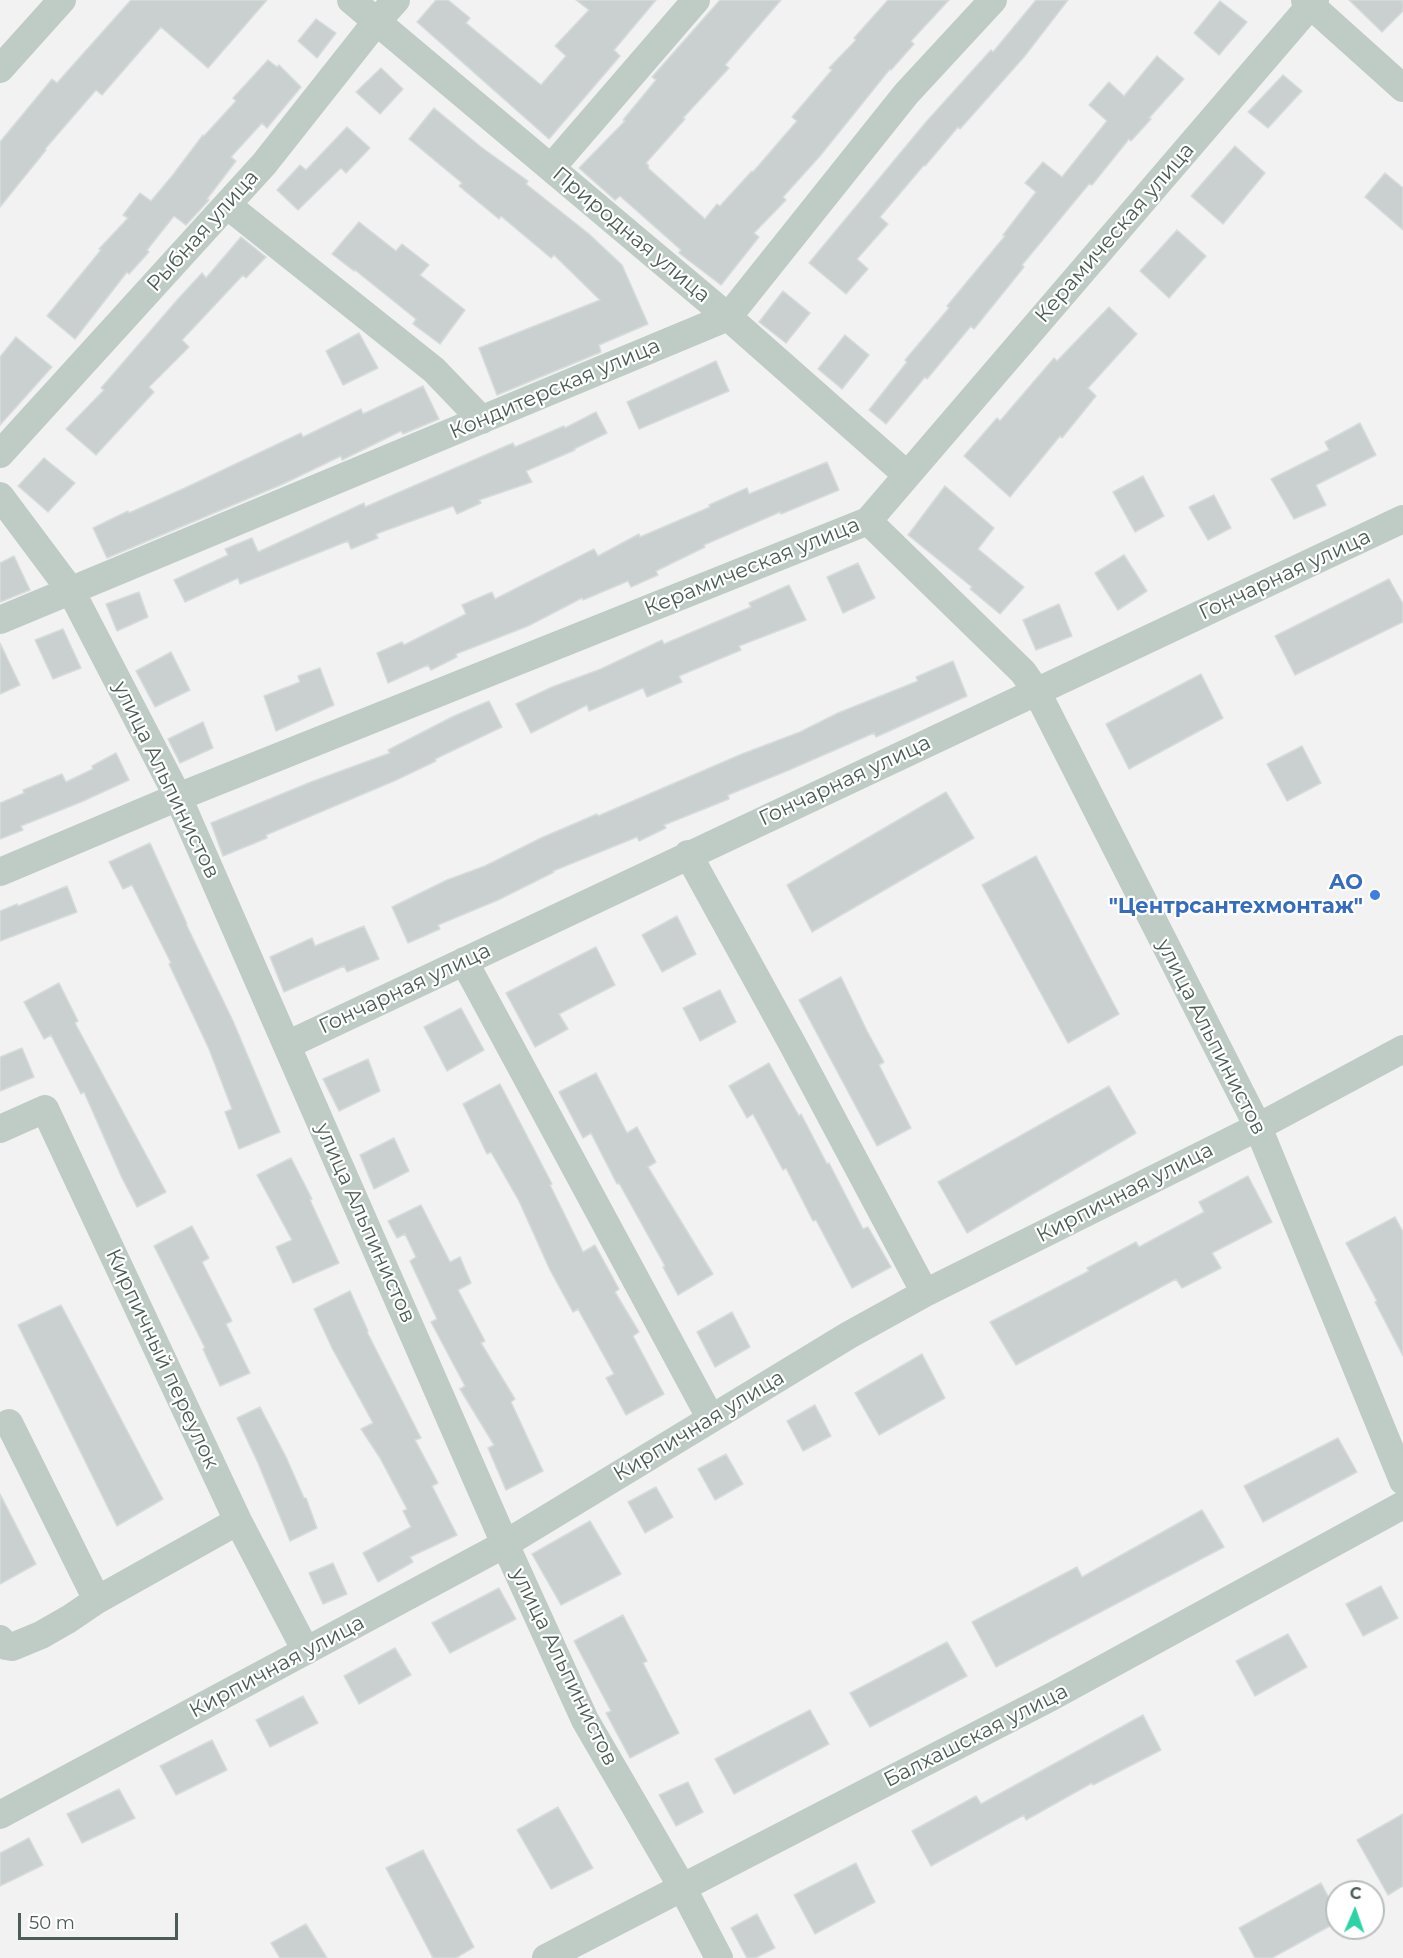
<!DOCTYPE html>
<meta charset="utf-8">
<style>
body{margin:0}
#map{position:relative;width:1403px;height:1958px;overflow:hidden;background:#f3f2f3;font-family:Montserrat,sans-serif}
canvas{display:block}
.north{position:absolute;left:1325px;top:1880px;width:60px;height:60px;box-sizing:border-box;background:#fff;border:2px solid #b7bebb;border-radius:50%;rotate:2deg;font-size:16px;font-weight:700;line-height:24px;text-align:center;color:#4b5d56}
.north::after{content:'';display:block;margin:auto;width:21px;height:27px;background:#2cd3a4;clip-path:polygon(50% 0,100% 100%,50% 72%,0 100%)}
.scale{position:absolute;left:18px;top:1913px;width:160px;height:27px;box-sizing:border-box;border:3px solid #4b5d56;border-top:0;padding-left:8px;font-size:18px;line-height:21px;white-space:nowrap;color:#4b5d56;-webkit-text-stroke:4px #fff;paint-order:stroke}
</style>
<div id="map">
<canvas width="1403" height="1958"></canvas>
<div class="north">С</div>
<div class="scale">50 m</div>
</div>
<script>
const context = document.querySelector('canvas').getContext('2d');
context.lineJoin = 'round';
function fillPath(path, color) {
  context.fillStyle = color;
  context.fill(path, 'evenodd');
}
function toPath(rows) {
  const path = new Path2D();
  for (const r of rows) {
    path.moveTo(r[0], r[1]);
    for (let i = 2; i < r.length; i += 2) path.lineTo(r[i], r[i + 1]);
  }
  return path;
}
function trace(path, color, width, dash) {
  context.strokeStyle = color;
  context.lineWidth = width;
  context.lineCap = dash ? 'butt' : 'round';
  context.setLineDash(dash || []);
  context.stroke(path);
}
function label(font, color, halo, rows, align = 'center') {
  context.font = font + ' Montserrat,sans-serif';
  context.lineWidth = 4.5;
  context.setLineDash([]);
  context.textBaseline = 'middle';
  context.strokeStyle = halo;
  context.fillStyle = color;
  for (const [text, x, y, turn = 0] of rows) {
    context.save();
    context.translate(x, y);
    context.rotate((+turn || 0) * Math.PI / 180);
    context.textAlign = isNaN(turn) ? turn : align;
    if (halo) context.strokeText(text, 0, 0);
    context.fillText(text, 0, 0);
    context.restore();
  }
}
const building = toPath([
 [131,0,267,0,208,68,161,27,102,95,96,90,45,149,46,150,0,207,0,142,52,79,57,83,131,0],
 [436,0,448,0,470,18,466,23,541,85,566,56,555,46,589,10,576,0,656,0,614,50,620,56,549,139,417,22,436,0],
 [720,0,781,0,725,65,729,68,683,118,685,119,646,163,649,166,648,168,705,219,717,204,720,206,752,171,753,172,797,121,792,117,832,70,829,68,856,40,854,38,888,0,949,0,911,41,914,44,891,70,890,69,820,156,783,197,786,200,754,233,759,237,721,285,679,253,681,250,620,196,615,200,579,168,625,121,623,120,656,80,652,77,720,0],
 [1036,0,1068,0,1024,57,960,129,958,127,925,166,924,165,880,217,888,224,857,259,868,269,846,294,809,263,926,122,991,50,993,52,1036,0],
 [1349,0,1403,0,1403,11,1382,32,1349,0],
 [1220,1,1247,22,1219,55,1194,33,1220,1],
 [316,19,336,33,317,58,298,41,316,19],
 [1157,56,1184,79,1149,118,1151,119,1131,141,1129,139,1092,185,1089,184,1022,265,1024,267,974,329,971,326,927,379,925,377,886,424,869,410,907,362,905,360,949,308,947,306,1005,236,1003,235,1036,192,1025,183,1043,162,1062,177,1107,121,1089,105,1109,82,1124,96,1157,56],
 [268,60,277,67,279,65,301,87,267,128,262,123,231,157,236,161,207,199,209,200,186,225,174,216,147,250,149,252,129,274,127,272,75,339,47,316,101,250,99,249,128,218,123,215,140,193,151,201,172,176,203,135,204,136,236,101,233,98,268,60],
 [381,68,403,89,380,114,356,92,381,68],
 [1283,75,1302,91,1268,128,1248,112,1283,75],
 [434,108,481,147,528,181,526,184,589,234,622,265,648,324,599,345,601,352,497,395,479,348,600,300,554,255,551,258,501,216,499,219,459,186,462,183,409,139,434,108],
 [347,127,370,148,346,173,341,168,298,210,277,190,300,165,306,170,347,127],
 [1235,146,1265,173,1223,224,1191,196,1235,146],
 [1385,173,1403,188,1403,230,1365,197,1385,173],
 [359,222,396,251,402,244,429,265,420,275,465,310,440,344,413,324,416,319,355,270,354,271,332,254,359,222],
 [1177,230,1206,256,1169,298,1140,271,1177,230],
 [241,237,266,257,246,278,243,275,182,340,189,347,149,387,154,392,96,455,66,429,104,390,101,388,178,299,202,273,206,278,241,237],
 [783,291,810,313,786,343,759,322,783,291],
 [1109,307,1137,334,1088,388,1096,396,1062,438,1060,436,1010,497,964,456,997,418,1000,421,1054,358,1057,361,1109,307],
 [359,333,378,368,343,385,326,351,359,333],
 [845,335,869,355,842,389,818,369,845,335],
 [16,337,52,367,0,425,0,357,16,337],
 [716,361,729,391,639,429,627,402,716,361],
 [423,386,439,419,403,434,401,431,342,460,341,456,283,484,107,558,93,528,128,511,129,513,187,487,301,433,303,437,361,409,363,414,423,386],
 [596,412,607,433,574,449,575,450,526,471,532,482,479,500,481,503,457,514,453,506,376,534,378,538,351,549,348,541,240,584,238,578,185,602,174,580,228,555,225,549,252,538,258,552,364,503,365,507,513,443,515,447,564,426,565,428,596,412],
 [1360,423,1376,455,1316,485,1326,505,1294,519,1271,479,1329,450,1325,442,1360,423],
 [44,458,75,483,48,512,18,486,44,458],
 [827,462,839,490,781,514,780,512,704,545,705,547,656,571,658,575,631,587,628,581,583,600,582,598,528,626,456,654,457,657,431,670,428,665,388,683,377,653,402,642,404,645,466,614,462,605,492,592,495,599,594,549,598,556,639,534,640,537,710,507,709,505,747,488,749,494,827,462],
 [1143,476,1164,516,1135,532,1113,492,1143,476],
 [945,486,994,528,978,549,1024,587,1000,614,970,589,972,587,908,535,945,486],
 [1214,495,1231,528,1208,540,1189,507,1214,495],
 [1124,555,1147,591,1118,610,1095,573,1124,555],
 [14,556,30,590,0,602,0,563,14,556],
 [858,563,875,598,843,613,827,577,858,563],
 [1389,579,1403,604,1403,622,1295,675,1275,636,1389,579],
 [789,585,806,620,739,646,741,650,679,676,682,682,647,697,643,688,589,711,587,705,531,733,516,704,552,687,601,669,662,640,664,644,751,607,749,603,789,585],
 [139,592,148,617,117,631,106,604,139,592],
 [1059,604,1072,636,1036,650,1023,620,1059,604],
 [63,629,81,668,53,679,35,640,63,629],
 [0,643,20,685,0,694,0,643],
 [171,652,190,690,155,707,136,671,171,652],
 [953,661,967,696,876,737,874,733,789,770,728,795,729,799,664,825,666,828,639,841,637,837,553,871,554,872,498,900,438,925,440,929,408,943,392,907,447,880,485,866,541,838,597,814,598,816,742,754,800,732,838,713,918,681,916,677,953,661],
 [320,668,334,705,276,731,264,696,300,682,298,676,320,668],
 [1201,674,1223,718,1129,769,1106,724,1201,674],
 [489,701,502,727,435,759,436,761,394,781,266,835,267,838,223,856,211,823,311,782,390,753,388,750,454,716,489,701],
 [203,722,213,748,180,763,168,739,203,722],
 [1302,746,1321,783,1287,801,1267,764,1302,746],
 [116,753,129,780,81,802,21,826,23,830,0,839,0,803,24,793,23,790,62,774,66,782,93,769,92,766,116,753],
 [946,792,974,838,812,932,787,885,946,792],
 [150,843,187,924,186,924,233,1021,280,1132,239,1149,225,1112,232,1109,209,1049,169,964,171,963,132,885,123,889,109,862,150,843],
 [1036,856,1119,1014,1068,1043,982,885,1036,856],
 [67,886,77,912,0,941,0,911,17,904,18,906,67,886],
 [677,916,696,954,662,972,642,935,677,916],
 [364,926,379,959,347,972,344,966,284,992,270,957,312,938,315,946,364,926],
 [596,947,615,985,559,1014,568,1029,535,1047,506,993,596,947],
 [841,977,867,1031,884,1062,879,1065,911,1128,877,1146,799,1000,841,977],
 [59,983,78,1021,75,1023,166,1192,137,1207,122,1178,84,1092,81,1094,51,1035,44,1039,24,1002,59,983],
 [720,990,736,1022,700,1041,683,1008,720,990],
 [461,1008,484,1050,447,1071,424,1027,461,1008],
 [22,1048,34,1077,0,1091,0,1057,22,1048],
 [368,1059,380,1091,339,1111,323,1079,368,1059],
 [769,1063,799,1116,801,1114,827,1164,829,1163,863,1229,868,1227,891,1267,852,1288,816,1220,813,1221,786,1168,783,1170,753,1114,747,1118,729,1086,769,1063],
 [596,1073,627,1133,637,1127,656,1162,648,1167,713,1274,678,1295,663,1267,665,1266,619,1183,617,1184,591,1133,583,1138,559,1092,596,1073],
 [500,1084,552,1184,550,1185,583,1252,595,1245,619,1289,615,1292,639,1332,633,1336,664,1394,626,1415,606,1378,614,1374,578,1309,573,1312,550,1270,519,1201,491,1152,487,1154,463,1104,500,1084],
 [1109,1086,1136,1133,967,1233,938,1182,1109,1086],
 [394,1138,409,1171,374,1189,360,1155,394,1138],
 [291,1158,312,1199,310,1200,339,1263,293,1283,276,1247,292,1240,257,1175,291,1158],
 [1248,1176,1272,1222,1212,1253,1221,1268,1182,1288,1176,1279,1016,1365,990,1322,1089,1271,1087,1268,1136,1242,1139,1247,1204,1212,1199,1202,1248,1176],
 [421,1205,450,1262,460,1257,471,1283,458,1290,485,1341,481,1343,515,1399,511,1402,543,1471,506,1490,488,1448,494,1445,460,1389,465,1386,431,1322,437,1319,410,1261,416,1257,405,1234,397,1238,388,1221,421,1205],
 [1395,1217,1403,1232,1403,1356,1375,1302,1377,1301,1346,1243,1395,1217],
 [192,1226,209,1258,202,1262,232,1321,226,1324,250,1373,220,1386,203,1349,205,1348,154,1246,192,1226],
 [350,1291,368,1331,367,1332,421,1438,415,1440,438,1483,432,1486,457,1535,410,1557,413,1562,378,1582,363,1553,411,1527,403,1511,407,1509,380,1458,361,1429,373,1423,332,1348,314,1309,350,1291],
 [61,1305,163,1499,117,1526,18,1325,61,1305],
 [732,1312,750,1347,715,1367,697,1332,732,1312],
 [922,1354,945,1398,879,1435,855,1393,922,1354],
 [815,1405,831,1436,803,1451,787,1421,815,1405],
 [260,1407,286,1457,304,1498,306,1498,317,1528,290,1541,258,1463,237,1418,260,1407],
 [1338,1438,1357,1472,1263,1522,1244,1486,1338,1438],
 [726,1454,743,1484,715,1500,698,1469,726,1454],
 [656,1487,673,1517,645,1533,628,1502,656,1487],
 [0,1494,36,1564,0,1584,0,1494],
 [1202,1510,1224,1547,996,1667,972,1622,1077,1567,1082,1577,1202,1510],
 [590,1521,621,1574,561,1605,532,1554,590,1521],
 [333,1563,347,1594,323,1604,309,1573,333,1563],
 [1381,1586,1398,1618,1363,1636,1346,1604,1381,1586],
 [499,1588,516,1619,450,1653,432,1623,499,1588],
 [623,1615,647,1661,643,1663,679,1733,630,1758,606,1713,611,1711,574,1641,623,1615],
 [1288,1634,1307,1667,1255,1696,1236,1661,1288,1634],
 [947,1642,967,1676,870,1727,850,1693,947,1642],
 [395,1648,411,1675,359,1704,344,1676,395,1648],
 [303,1696,318,1723,270,1747,256,1720,303,1696],
 [810,1710,829,1744,734,1794,715,1759,810,1710],
 [1143,1715,1161,1750,1093,1785,1092,1783,1026,1820,1024,1815,931,1866,912,1831,976,1796,981,1804,1143,1715],
 [212,1740,227,1770,176,1795,160,1766,212,1740],
 [688,1782,703,1812,676,1826,659,1795,688,1782],
 [119,1789,135,1818,82,1843,67,1814,119,1789],
 [558,1807,593,1868,551,1889,517,1830,558,1807],
 [1403,1814,1403,1886,1388,1895,1357,1840,1403,1814],
 [29,1838,43,1865,0,1886,0,1853,29,1838],
 [423,1850,474,1947,456,1958,433,1958,386,1868,423,1850],
 [856,1863,875,1902,815,1934,794,1895,856,1863],
 [1321,1883,1337,1913,1337,1922,1272,1958,1255,1958,1239,1928,1321,1883],
 [757,1914,775,1948,755,1958,747,1958,731,1928,757,1914],
 [306,1924,327,1958,280,1958,271,1943,306,1924]
]);
const minor = toPath([
 [351,0,728,317,907,475],
 [1305,0,1403,88],
 [0,69,62,0],
 [551,168,696,0],
 [227,205,434,370,482,420],
 [0,454,264,164,377,21,396,0],
 [0,496,71,591,178,797,505,1544,585,1720,682,1887,719,1958],
 [868,521,1023,672,1037,692,1258,1127,1403,1481],
 [0,620,728,317,906,94,993,0],
 [688,854,793,1045,925,1293],
 [0,872,178,797,868,521,1315,0],
 [464,961,711,1419],
 [287,1045,1403,519],
 [0,1129,45,1109,238,1521,306,1651],
 [9,1423,97,1600],
 [0,1639,6,1646,12,1647,41,1635,69,1619,97,1600,238,1521],
 [0,1815,505,1544,849,1335,925,1293,1258,1127,1403,1049],
 [546,1958,1053,1696,1403,1505]
]);
const markers = [
 [1375,895,6,"#3f7fe0"]
];
const streetNames = [
 ["Рыбная улица",203,231,-48],
 ["Керамическая улица",1115,233,-49],
 ["Природная улица",631,235,40],
 ["Кондитерская улица",555,389,-23],
 ["Керамическая улица",752,567,-22],
 ["Гончарная улица",1285,575,-25],
 ["улица Альпинистов",166,780,64],
 ["Гончарная улица",845,781,-25],
 ["Гончарная улица",405,989,-25],
 ["улица Альпинистов",1211,1037,63],
 ["Кирпичная улица",1125,1193,-27],
 ["улица Альпинистов",365,1223,66],
 ["Кирпичный переулок",162,1359,65],
 ["Кирпичная улица",699,1426,-31],
 ["Кирпичная улица",277,1667,-28],
 ["улица Альпинистов",564,1667,64],
 ["Балхашская улица",976,1736,-27]
];
const shopNames = [
 ["АО",1363,883],
 ["\"Центрсантехмонтаж\"",1363,907]
];
fillPath(building, '#c9d0cf');
trace(building, '#d6dcdb', 1.5);
trace(minor, '#bfccc6', 28);
for (const [x, y, r, color] of markers) {
  const dot = new Path2D();
  dot.arc(x, y, r, 0, 2 * Math.PI);
  context.fillStyle = color;
  context.fill(dot);
  trace(dot, '#fff', 2);
}
label('21px', '#4b5d56', '#fff', streetNames);
label('bold 21px', '#366cbe', '#fff', shopNames, 'right');
</script>
